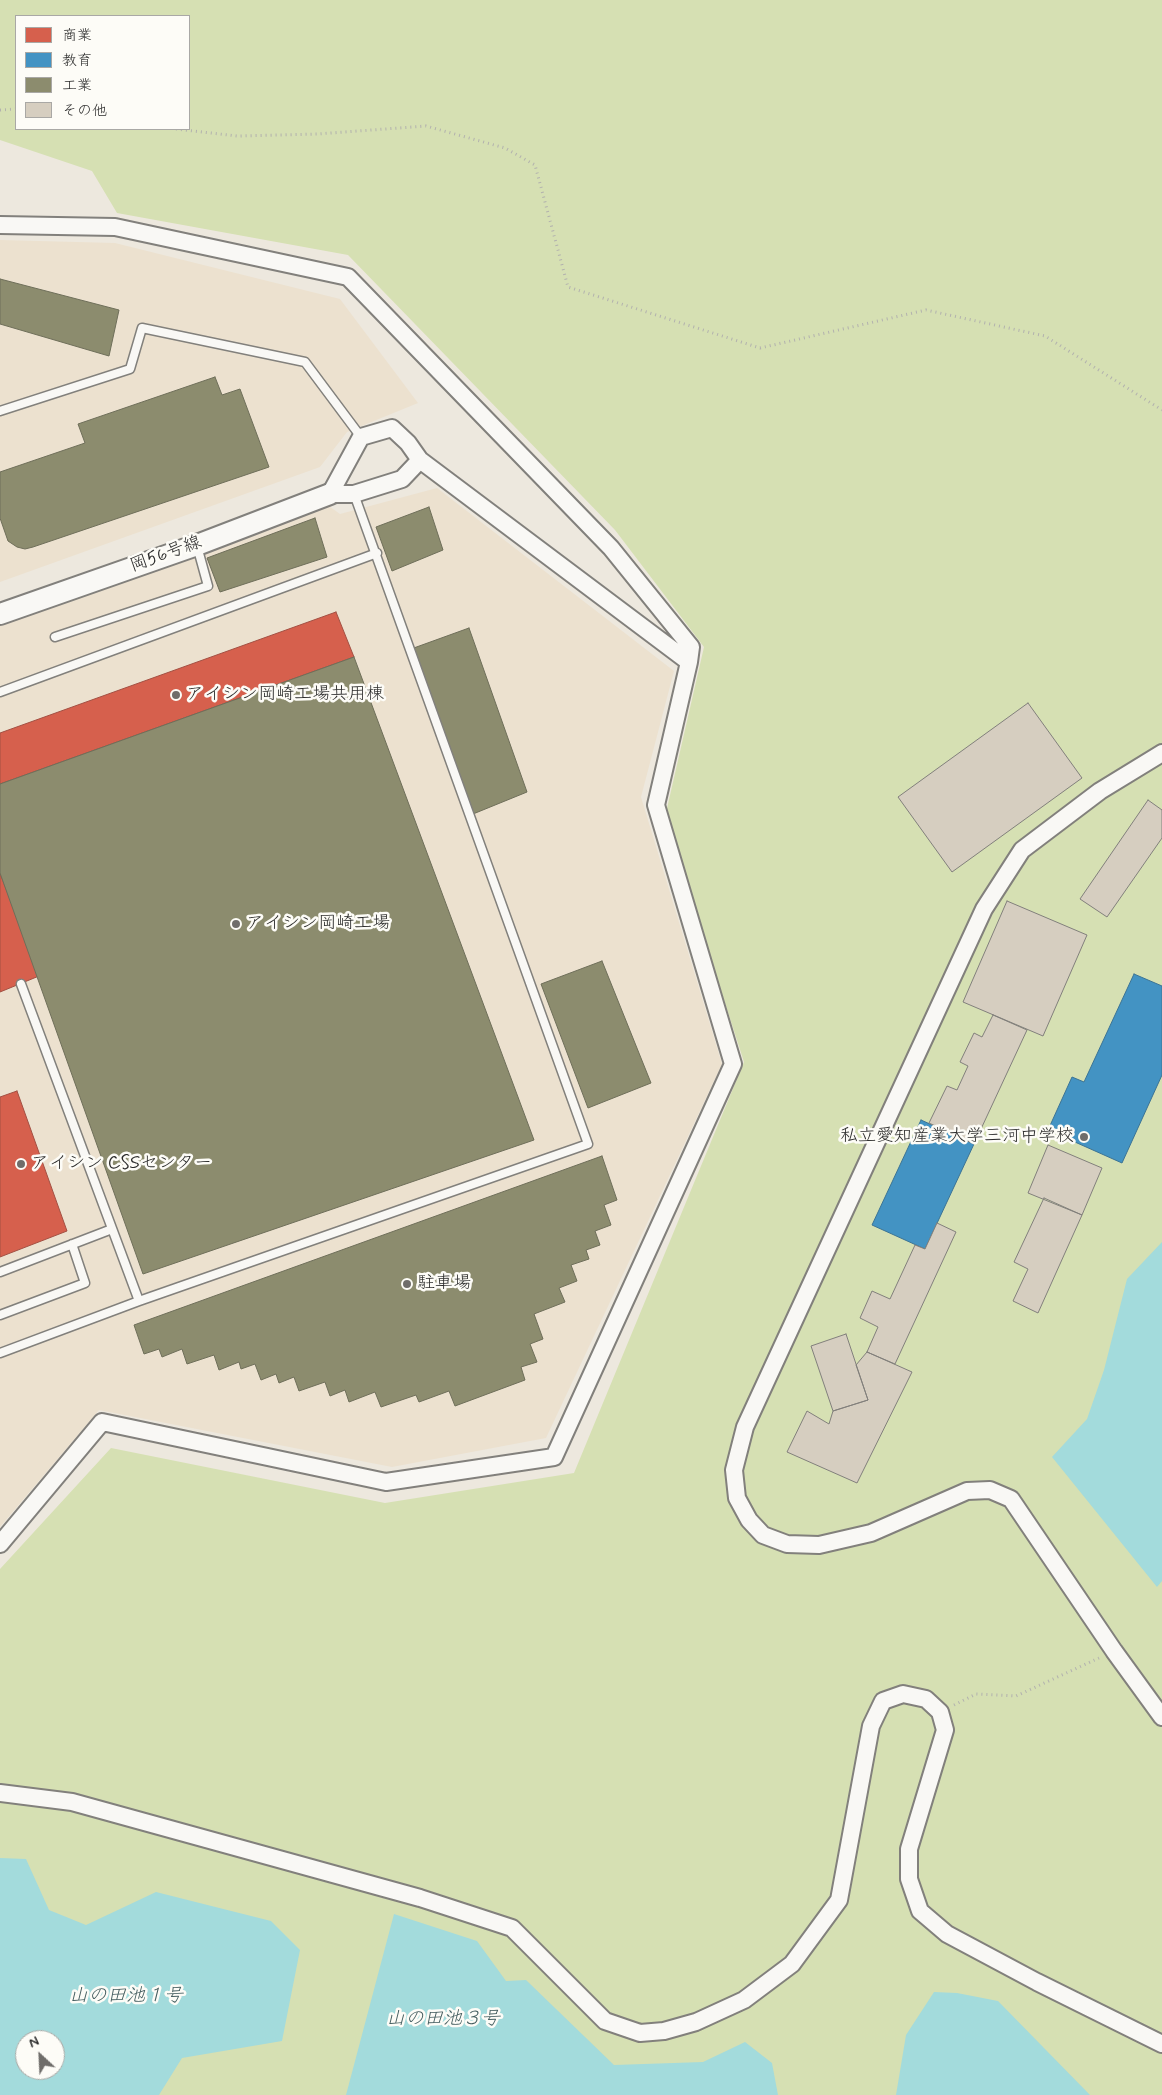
<!DOCTYPE html>
<meta charset="utf-8">
<style>
body{margin:0}
#map{position:relative;width:1162px;height:2095px;overflow:hidden;background:#ede8de;font-family:Mynerve,"Klee One",sans-serif}
canvas{display:block}
.legend{position:absolute;left:15px;top:15px;width:175px;height:115px;box-sizing:border-box;background:#fdfcf7;border:1px solid #a9a8a5;margin:0;padding:6px 9px;list-style:none;font-size:15px;color:#2b2b2b}
.legend li{display:flex;align-items:center;gap:10px;height:25px}
.legend b{width:25px;border:1px solid #a9a8a5}
.north{position:absolute;left:15px;top:2030px;width:50px;height:50px;box-sizing:border-box;background:#fdfcf7;border:1px solid #a9a8a5;border-radius:50%;rotate:335deg;font-size:14px;font-weight:700;line-height:20px;text-align:center;color:#2b2b2b}
.north::after{content:'';display:block;margin:auto;width:18px;height:22px;background:#6f6d6a;clip-path:polygon(50% 0,100% 100%,50% 72%,0 100%)}
</style>
<div id="map">
<canvas width="1162" height="2095"></canvas>
<ul class="legend">
<li><b style="height:14px;background:#d6604d"></b>商業</li>
<li><b style="height:14px;background:#4393c3"></b>教育</li>
<li><b style="height:14px;background:#8c8c6e"></b>工業</li>
<li><b style="height:14px;background:#d6cec0"></b>その他</li>
</ul>
<div class="north">N</div>
</div>
<script>
const context = document.querySelector('canvas').getContext('2d');
context.lineJoin = 'round';
function fillPath(path, color) {
  context.fillStyle = color;
  context.fill(path, 'evenodd');
}
function toPath(rows) {
  const path = new Path2D();
  for (const r of rows) {
    path.moveTo(r[0], r[1]);
    for (let i = 2; i < r.length; i += 2) path.lineTo(r[i], r[i + 1]);
  }
  return path;
}
function trace(path, color, width, dash) {
  context.strokeStyle = color;
  context.lineWidth = width;
  context.lineCap = dash ? 'butt' : 'round';
  context.setLineDash(dash || []);
  context.stroke(path);
}
function label(font, color, halo, rows, align = 'center') {
  context.font = font + ' Mynerve,"Klee One",sans-serif';
  context.lineWidth = 5;
  context.setLineDash([]);
  context.textBaseline = 'middle';
  context.strokeStyle = halo;
  context.fillStyle = color;
  for (const [text, x, y, turn = 0] of rows) {
    context.save();
    context.translate(x, y);
    context.rotate((+turn || 0) * Math.PI / 180);
    context.textAlign = isNaN(turn) ? turn : align;
    if (halo) context.strokeText(text, 0, 0);
    context.fillText(text, 0, 0);
    context.restore();
  }
}
const built = toPath([
 [0,240,115,243,340,299,418,403,347,432,320,467,0,582],
 [437,488,674,671,641,797,722,1064,546,1438,392,1467,99,1410,0,1527,0,624,326,504,340,514]
]);
const green = toPath([
 [0,0,1162,0,1162,2095,0,2095,0,1569,111,1448,385,1503,574,1473,744,1062,665,817,704,647,615,530,348,255,117,213,92,171,0,140],
 [16,16,189,16,189,129,16,129],
 [25,2040,55,2040,55,2070,25,2070]
]);
const water = toPath([
 [1162,1242,1162,1581,1157,1587,1052,1457,1087,1419,1104,1370,1127,1279],
 [0,1858,26,1859,49,1910,86,1925,156,1892,271,1921,300,1950,282,2041,182,2058,159,2095,0,2095],
 [25,2040,55,2040,55,2070,25,2070],
 [394,1914,477,1941,506,1981,526,1980,614,2065,703,2062,745,2042,772,2063,778,2095,346,2095],
 [934,1992,957,1993,998,2001,1090,2095,896,2095,906,2035]
]);
const shops = toPath([
 [336,612,354,657,0,784,0,733,336,612],
 [0,873,39,976,0,992,0,873],
 [17,1091,67,1231,0,1257,0,1097,17,1091]
]);
const schools = toPath([
 [1134,974,1162,986,1162,1075,1122,1163,1048,1130,1072,1077,1084,1082,1134,974],
 [921,1120,974,1144,925,1249,872,1225,921,1120]
]);
const industry = toPath([
 [0,279,119,310,109,356,0,324,0,279],
 [215,377,222,395,240,389,269,467,33,547,25,549,17,547,8,541,0,518,0,472,85,443,78,424,215,377],
 [429,507,443,550,392,571,376,527,429,507],
 [315,518,327,557,220,592,207,558,315,518],
 [469,628,527,792,473,814,411,649,469,628],
 [354,657,534,1140,143,1274,0,873,0,784,354,657],
 [602,961,651,1083,588,1108,541,984,602,961],
 [602,1156,617,1200,604,1205,611,1225,595,1231,600,1245,586,1250,589,1259,571,1265,577,1281,559,1288,565,1302,534,1314,543,1339,530,1344,537,1362,521,1367,525,1380,455,1406,449,1391,419,1402,416,1395,381,1407,375,1392,349,1402,345,1390,330,1396,325,1382,299,1391,294,1377,279,1383,276,1374,261,1380,255,1364,241,1369,239,1362,219,1370,214,1355,187,1364,182,1349,162,1357,159,1349,144,1354,134,1325,602,1156]
]);
const building = toPath([
 [1028,703,1082,778,952,872,898,797,1028,703],
 [1148,800,1162,810,1162,838,1107,917,1080,899,1148,800],
 [1007,901,1087,935,1043,1036,963,1002,1007,901],
 [993,1015,1027,1030,974,1144,929,1123,947,1086,957,1090,968,1066,960,1062,974,1033,982,1037,993,1015],
 [1048,1145,1102,1168,1082,1215,1028,1193,1048,1145],
 [1044,1198,1082,1215,1038,1313,1013,1301,1028,1269,1014,1262,1044,1198],
 [937,1223,956,1232,895,1364,867,1352,878,1327,860,1318,872,1291,890,1299,915,1245,925,1249,937,1223],
 [846,1334,868,1400,833,1411,811,1346,846,1334],
 [867,1352,912,1372,857,1483,787,1452,807,1411,829,1424,833,1411,868,1400,856,1365,867,1352]
]);
const path = toPath([
 [0,110,16,109],
 [176,129,237,136,317,134,426,126,505,148,535,165,568,287,760,348,926,310,1045,336,1162,410],
 [954,1705,976,1694,1016,1696,1099,1658]
]);
const service = toPath([
 [0,411,130,369,142,328,305,362,361,437],
 [55,637,208,586,197,546],
 [0,692,377,553],
 [21,984,139,1301],
 [0,1272,112,1229],
 [0,1315,85,1283,72,1244],
 [0,1353,139,1301,588,1144,354,494]
]);
const minor = toPath([
 [0,225,115,227,348,277,611,548,691,647,689,662],
 [1162,753,1100,791,1022,850,984,909,745,1427,734,1470,737,1498,749,1520,763,1535,787,1544,819,1545,871,1533,967,1491,990,1490,1011,1499,1114,1651,1162,1717],
 [0,1544,102,1422,386,1482,554,1457,733,1064,656,805,689,662,420,460,408,443,392,428,361,437,330,494,354,494,402,479,420,460],
 [0,1793,72,1802,420,1898,512,1928,605,2021,640,2033,664,2031,696,2022,744,2000,792,1964,839,1900,871,1726,883,1701,903,1694,926,1699,940,1712,945,1730,909,1849,909,1879,920,1911,947,1934,1037,1982,1162,2044]
]);
const tertiary = toPath([
 [0,614,197,545,330,494]
]);
const markers = [
 [176,695,5,"#6f6d6a"],
 [236,924,5,"#6f6d6a"],
 [1084,1137,5,"#6f6d6a"],
 [21,1164,5,"#6f6d6a"],
 [407,1284,5,"#6f6d6a"]
];
const streetNames = [
 ["岡56号線",166,555,-20]
];
const poiNames = [
 ["アイシン岡崎工場共用棟",186,695],
 ["アイシン岡崎工場",246,924],
 ["私立愛知産業大学三河中学校",1074,1137,"right"],
 ["アイシン CSSセンター",31,1164],
 ["駐車場",417,1284]
];
const waterNames = [
 ["山の田池１号",126,1997],
 ["山の田池３号",443,2020]
];
fillPath(built, '#ece1cf');
fillPath(green, '#d6e0b3');
fillPath(water, '#a3dbdc');
fillPath(shops, '#d6604d');
trace(shops, '#a35043', 1);
fillPath(schools, '#4393c3');
trace(schools, '#3c7495', 1);
fillPath(industry, '#8c8c6e');
trace(industry, '#6f6f5a', 1);
fillPath(building, '#d6cec0');
trace(building, '#82807c', 1);
trace(service, '#82807c', 11);
trace(minor, '#82807c', 20);
trace(tertiary, '#82807c', 24);
trace(path, '#b2b1ae', 3, [1, 4]);
trace(service, '#f9f8f5', 8);
trace(minor, '#f9f8f5', 16);
trace(tertiary, '#f9f8f5', 20);
for (const [x, y, r, color] of markers) {
  const dot = new Path2D();
  dot.arc(x, y, r, 0, 2 * Math.PI);
  context.fillStyle = color;
  context.fill(dot);
  trace(dot, '#fdfcf7', 2);
}
label('18px', '#2b2b2b', '#fdfcf7', streetNames);
label('18px', '#2b2b2b', '#fdfcf7', poiNames, 'left');
label('italic 19px', '#455e60', '#fdfcf7', waterNames);
</script>
